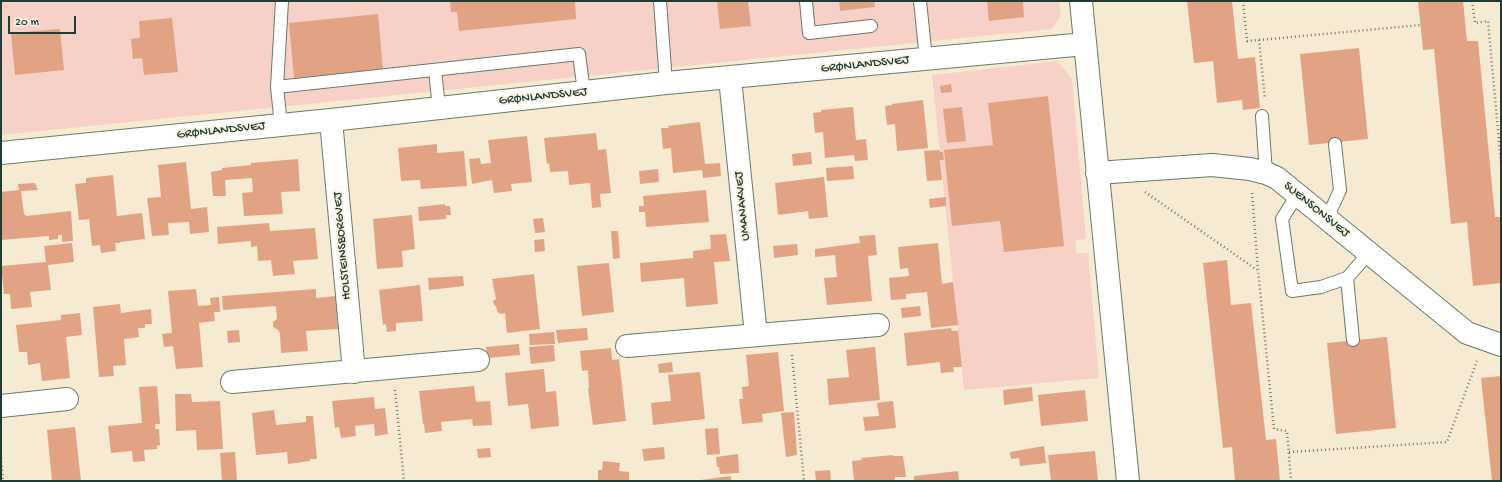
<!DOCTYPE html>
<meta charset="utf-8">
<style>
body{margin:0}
#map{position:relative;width:1502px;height:482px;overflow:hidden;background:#f6ead2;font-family:"Gochi Hand",sans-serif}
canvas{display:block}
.frame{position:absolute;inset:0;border:2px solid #1f3d34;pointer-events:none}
.scale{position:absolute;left:8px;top:16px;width:68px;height:18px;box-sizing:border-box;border:2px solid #1f3d34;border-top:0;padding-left:5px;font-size:12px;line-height:14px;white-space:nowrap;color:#1f3d34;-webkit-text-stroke:3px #fcf5e5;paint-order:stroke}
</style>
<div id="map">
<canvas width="1502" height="482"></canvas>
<div class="frame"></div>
<div class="scale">20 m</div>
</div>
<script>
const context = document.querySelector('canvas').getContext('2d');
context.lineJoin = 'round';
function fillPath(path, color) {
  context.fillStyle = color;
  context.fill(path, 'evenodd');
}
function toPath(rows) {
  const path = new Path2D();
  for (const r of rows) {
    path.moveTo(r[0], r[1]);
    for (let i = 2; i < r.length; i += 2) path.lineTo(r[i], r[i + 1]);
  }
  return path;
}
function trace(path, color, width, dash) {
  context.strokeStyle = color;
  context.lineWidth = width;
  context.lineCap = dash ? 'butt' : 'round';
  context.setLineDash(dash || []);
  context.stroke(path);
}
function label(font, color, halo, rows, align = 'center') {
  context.font = font + ' "Gochi Hand",sans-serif';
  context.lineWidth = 4;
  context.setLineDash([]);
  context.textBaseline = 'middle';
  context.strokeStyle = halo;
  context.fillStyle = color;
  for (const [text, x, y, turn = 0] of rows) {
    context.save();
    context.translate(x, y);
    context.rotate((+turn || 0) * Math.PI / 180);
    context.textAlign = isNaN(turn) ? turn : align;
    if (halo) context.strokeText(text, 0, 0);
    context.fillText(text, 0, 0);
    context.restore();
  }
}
const built = toPath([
 [1,1,1059,1,1061,16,1052,29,1,135],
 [1058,61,1072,79,1086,239,1075,240,1076,253,1088,253,1099,378,964,390,932,75]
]);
const building = toPath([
 [450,1,575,1,576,19,459,31,457,12,451,12],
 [717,1,748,1,751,26,720,29],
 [839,1,874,1,875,7,840,11],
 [987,1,1023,1,1024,17,989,21],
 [1187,1,1232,1,1238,59,1255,57,1260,108,1243,110,1242,100,1217,103,1213,61,1194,63],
 [1418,1,1463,1,1467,41,1478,41,1495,217,1501,217,1501,283,1473,286,1467,222,1451,224,1434,49,1423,50],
 [378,14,383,69,294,78,289,23],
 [172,18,178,72,144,75,142,58,133,59,131,39,140,38,139,21],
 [60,29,64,70,15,75,11,33],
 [1359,48,1368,139,1309,145,1300,54],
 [951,84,952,92,941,93,940,86],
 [1048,96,1064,246,1004,252,1000,221,952,226,944,150,993,145,988,103],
 [923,100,928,148,897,151,895,124,887,125,885,106,892,105,892,104],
 [853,107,856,140,866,139,868,160,855,161,854,155,825,158,823,132,815,133,813,113,821,112,821,110],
 [962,107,966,141,947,143,943,109],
 [700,122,705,164,720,163,721,176,703,178,702,170,673,173,671,148,663,149,661,128,669,128,668,126],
 [596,133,598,150,606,149,611,193,600,194,601,207,592,208,590,183,569,185,568,171,550,172,549,163,547,164,544,138],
 [527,136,532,182,511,184,512,191,494,193,492,180,472,184,469,159,480,158,481,164,491,163,488,140],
 [437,144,437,153,464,151,467,186,421,189,420,180,401,181,398,148],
 [939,150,940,152,943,152,944,160,940,160,942,180,927,181,924,151],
 [811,152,812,164,793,166,792,154],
 [298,159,300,191,281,192,283,214,244,216,242,193,253,192,252,178,225,180,226,196,213,196,211,172,222,170,222,168,251,165,251,163],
 [186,162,191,209,207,207,209,232,190,234,189,222,168,223,169,235,152,236,147,198,161,197,158,165],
 [853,166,854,179,827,181,826,168],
 [658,169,659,182,640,184,639,171],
 [113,175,117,216,142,213,145,239,120,242,120,243,115,243,116,251,101,253,100,245,92,246,89,219,79,220,75,184,86,183,86,178],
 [824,177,828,217,809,219,808,211,778,215,775,183],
 [35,183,38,190,21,191,24,214,26,216,71,211,73,241,62,242,62,235,58,235,58,239,49,240,49,236,1,240,1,192,19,190,18,184],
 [706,190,709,222,646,227,645,212,639,212,639,206,644,206,643,196],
 [946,197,946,206,930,208,929,199],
 [445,204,445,206,450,206,451,215,446,215,446,219,419,221,418,207],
 [412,215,415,249,402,251,403,267,377,269,373,219],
 [543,218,545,232,535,233,533,219],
 [269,223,270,231,315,228,318,259,293,261,295,274,273,276,271,260,258,261,257,246,251,247,251,241,218,244,217,227],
 [611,231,618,231,620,258,613,259],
 [726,234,730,261,714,262,718,304,686,307,684,278,641,282,640,263,693,258,693,251,711,249,710,235],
 [875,235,877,255,868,256,872,301,827,305,824,278,837,277,835,255,815,257,815,249,860,243,859,236],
 [544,239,545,251,535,252,534,240],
 [72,243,74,262,48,265,51,290,30,292,32,307,11,309,10,294,4,294,1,266,46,262,44,246],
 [938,243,942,284,953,282,958,325,931,328,927,292,906,294,906,299,891,300,889,278,909,276,908,268,900,269,898,247],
 [797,244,798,255,774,258,773,246],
 [1227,260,1231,305,1251,303,1266,440,1276,439,1280,481,1235,481,1232,447,1223,448,1203,263],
 [609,263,614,312,582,316,577,266],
 [534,274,540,329,507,333,505,313,500,314,497,311,496,306,494,305,493,301,496,299,492,279],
 [463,276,464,286,429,290,428,278],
 [420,285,423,321,396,323,396,331,387,332,386,324,383,325,379,290],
 [196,289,198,306,211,305,210,298,219,297,220,312,214,312,215,321,199,323,203,367,176,369,173,346,164,347,162,334,172,333,168,291],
 [316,289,316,298,336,296,338,329,306,331,308,351,281,353,280,333,278,330,273,327,273,322,277,319,276,306,223,310,222,296],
 [120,304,121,313,151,309,152,324,145,324,145,328,138,328,139,337,124,339,126,365,113,366,114,376,99,377,93,307],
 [920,306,921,316,902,318,901,308],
 [80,313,82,335,66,337,70,378,42,381,40,363,28,365,27,352,19,352,16,325,61,320,61,315],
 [587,328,588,340,558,343,556,330],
 [951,328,952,331,958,331,962,367,953,367,954,372,941,373,940,362,907,366,904,333],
 [239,330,240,342,228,343,227,331],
 [554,332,555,344,530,345,529,334],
 [1387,337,1396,428,1336,434,1327,343],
 [519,344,520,355,487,358,486,347],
 [554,345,555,361,531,364,529,347],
 [875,347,880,400,829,405,827,379,849,377,846,350],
 [611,348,612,360,619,359,626,421,593,425,588,389,589,388,588,370,582,371,580,351],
 [778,352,784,411,762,414,763,422,742,424,739,399,743,399,742,387,749,386,746,355],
 [672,362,673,372,659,373,658,364],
 [544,369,546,392,556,391,559,426,531,429,528,404,508,406,505,373],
 [700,372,705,419,653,425,651,403,671,401,668,375],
 [1501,376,1501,481,1492,481,1481,378],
 [157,386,160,424,155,424,155,429,159,429,160,445,157,446,157,449,144,450,145,461,133,462,132,451,111,453,108,426,142,423,139,387],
 [474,386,476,402,490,401,492,425,473,426,472,419,441,422,442,431,425,433,424,424,423,424,419,391],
 [1032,387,1033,401,1004,405,1003,390],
 [1085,390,1088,421,1041,426,1038,395],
 [175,394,191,394,192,402,220,401,223,449,197,450,196,430,176,431],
 [374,397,375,409,385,408,388,434,375,436,374,424,355,426,356,436,341,438,339,427,335,428,332,401],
 [893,401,896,428,865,431,863,417,879,416,877,403],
 [274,410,276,425,306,422,306,416,313,416,317,459,310,459,310,461,288,464,287,452,256,455,252,413],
 [794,412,797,455,786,457,781,413],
 [75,427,81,481,52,481,47,430],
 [718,428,720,454,707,455,705,429],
 [1044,446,1046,463,1020,466,1019,458,1011,459,1010,452],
 [664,447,665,459,644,461,642,449],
 [490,448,491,457,478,458,477,449],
 [1095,451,1098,481,1051,481,1048,455],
 [235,452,237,481,222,481,220,453],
 [738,454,739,473,720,474,719,467,717,467,716,457],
 [893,455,893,456,903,456,906,477,895,477,895,481,854,481,852,461,862,460,861,458],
 [603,461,620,463,619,471,629,472,629,481,598,481,598,470,602,470],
 [830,470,831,481,816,481,815,471],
 [958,471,959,481,914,481,914,476],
 [731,476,731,481,701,481,701,480]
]);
const path = toPath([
 [1243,1,1247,41,1259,40,1265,99],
 [1472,1,1475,23,1488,21,1501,163],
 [1259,40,1421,25],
 [1145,192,1257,270],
 [1252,193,1258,270,1274,429,1287,431,1291,481],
 [792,355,804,481],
 [395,390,404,481],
 [1289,452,1447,442,1477,361],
 [1,458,3,481]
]);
const lane = toPath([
 [660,1,666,83],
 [806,1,809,33,871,26],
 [920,1,926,59],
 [435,70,439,108],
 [277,87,282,1],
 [1262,116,1266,173],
 [281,125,277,87,579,54,584,92],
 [1297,195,1282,219,1292,291,1321,287,1347,278,1369,253],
 [1327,219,1340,190,1335,144],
 [1347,278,1353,340]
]);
const street = toPath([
 [1081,1,1128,481],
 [730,78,756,335],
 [331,120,354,372],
 [1,153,331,120,666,83,1085,44],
 [1097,173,1212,165,1250,169,1266,173,1277,178,1467,333,1501,345],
 [627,346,878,325],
 [232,382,478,360],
 [1,406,67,399]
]);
const streetNames = [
 ["GRØNLANDSVEJ",865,65,-6],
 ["GRØNLANDSVEJ",543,97,-6],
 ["GRØNLANDSVEJ",221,131,-6],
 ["UMANAKVEJ",743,206,-96],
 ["SUENSONSVEJ",1316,210,39],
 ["HOLSTEINSBORGVEJ",343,246,-95]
];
fillPath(built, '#f7d1c7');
fillPath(building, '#e1a384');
trace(lane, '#6a7a6b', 14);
trace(street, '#6a7a6b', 24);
trace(path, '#6a7a6b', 2.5, [1, 3]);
trace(lane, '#fff', 12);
trace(street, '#fff', 22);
label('13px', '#1f3d34', '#fcf5e5', streetNames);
</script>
